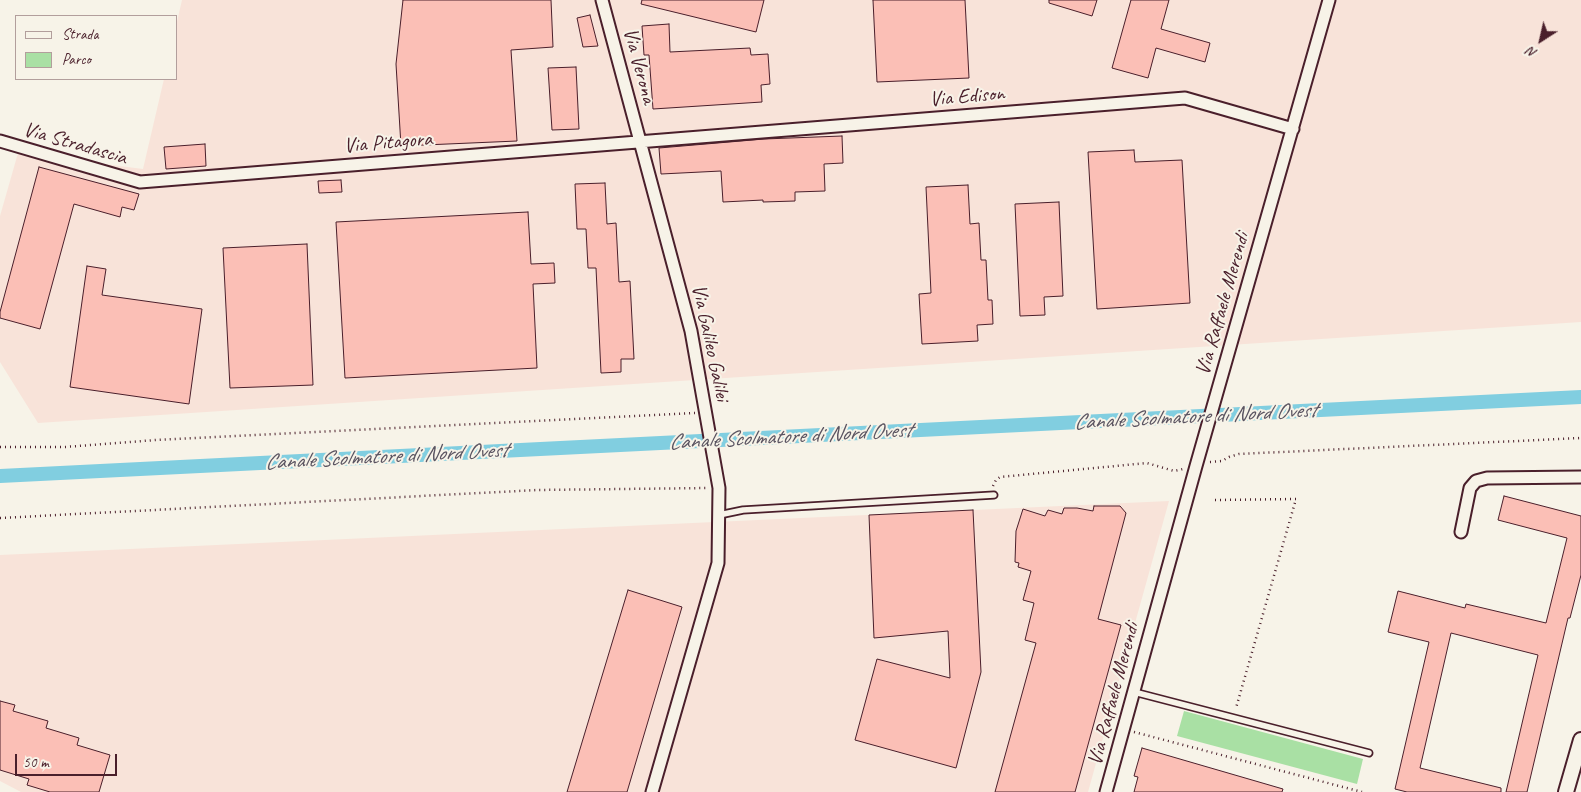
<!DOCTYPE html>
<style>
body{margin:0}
#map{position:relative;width:1581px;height:792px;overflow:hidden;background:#f7f3e8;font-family:Caveat,sans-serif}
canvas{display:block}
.legend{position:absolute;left:15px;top:15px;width:162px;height:65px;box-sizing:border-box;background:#f7f3e8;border:1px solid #b29e9c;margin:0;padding:6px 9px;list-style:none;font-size:15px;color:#4a1f2b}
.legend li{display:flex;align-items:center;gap:10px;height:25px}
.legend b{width:25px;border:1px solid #b29e9c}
.north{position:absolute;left:1516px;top:15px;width:50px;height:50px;-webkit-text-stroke:4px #f7f3e8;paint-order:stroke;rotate:215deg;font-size:14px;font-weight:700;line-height:20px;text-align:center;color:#4a1f2b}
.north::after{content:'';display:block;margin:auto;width:18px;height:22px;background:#4a1f2b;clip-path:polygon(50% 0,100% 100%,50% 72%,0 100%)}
.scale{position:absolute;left:15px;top:754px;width:102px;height:22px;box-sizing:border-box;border:2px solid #4a1f2b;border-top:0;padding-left:6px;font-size:15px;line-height:18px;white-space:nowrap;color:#4a1f2b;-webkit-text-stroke:4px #f7f3e8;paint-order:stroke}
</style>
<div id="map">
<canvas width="1581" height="792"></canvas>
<ul class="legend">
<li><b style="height:6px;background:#f7f3e8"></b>Strada</li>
<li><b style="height:14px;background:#a9e0a4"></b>Parco</li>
</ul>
<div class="north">N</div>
<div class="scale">50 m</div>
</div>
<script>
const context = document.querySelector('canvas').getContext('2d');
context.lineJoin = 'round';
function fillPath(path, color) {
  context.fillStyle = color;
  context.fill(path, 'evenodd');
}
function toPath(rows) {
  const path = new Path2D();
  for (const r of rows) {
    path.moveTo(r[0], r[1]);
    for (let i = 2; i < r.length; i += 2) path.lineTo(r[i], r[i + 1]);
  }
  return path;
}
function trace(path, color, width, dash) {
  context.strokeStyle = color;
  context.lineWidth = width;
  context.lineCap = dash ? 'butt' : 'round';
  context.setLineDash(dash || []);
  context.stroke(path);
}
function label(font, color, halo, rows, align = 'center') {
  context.font = font + ' Caveat,sans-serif';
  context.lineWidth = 4;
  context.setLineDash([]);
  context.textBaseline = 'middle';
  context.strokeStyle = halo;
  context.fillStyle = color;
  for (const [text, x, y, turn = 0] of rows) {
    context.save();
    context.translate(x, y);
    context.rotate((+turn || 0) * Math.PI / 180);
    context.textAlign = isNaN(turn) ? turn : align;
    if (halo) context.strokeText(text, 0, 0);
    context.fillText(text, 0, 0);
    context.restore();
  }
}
const built = toPath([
 [182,0,1581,0,1581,322,38,423,0,362,0,216,18,153,143,169,164,79,176,79,176,26],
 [1169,501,1088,792,21,792,0,781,0,555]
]);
const green = toPath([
 [1184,711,1363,759,1357,784,1177,736]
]);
const canal = toPath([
 [0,476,1581,397]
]);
const building = toPath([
 [403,0,551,0,553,47,511,50,517,141,401,146,396,64,403,0],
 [642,0,764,0,756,32,641,4,642,0],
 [873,0,965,0,969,78,877,82,873,0],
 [1049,0,1097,0,1092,16,1049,3,1049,0],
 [1131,0,1169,0,1161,29,1210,43,1205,62,1156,48,1148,78,1112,68,1131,0],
 [590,15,598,46,583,47,577,18,590,15],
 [669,24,670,52,750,48,751,55,768,54,770,84,761,85,762,102,653,109,649,55,644,55,642,26,669,24],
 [576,67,579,129,552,130,548,68,576,67],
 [842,136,843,163,824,164,825,191,795,192,795,201,763,202,763,200,723,202,721,171,661,174,659,148,764,139,842,136],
 [205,144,206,166,166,169,164,147,205,144],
 [1134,150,1135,162,1182,160,1190,303,1097,309,1088,152,1134,150],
 [39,167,139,194,134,210,122,207,120,217,74,204,40,329,0,318,0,312,39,167],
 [341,180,342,192,319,193,318,181,341,180],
 [605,183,607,224,616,223,619,282,630,281,634,359,621,359,621,372,601,373,596,268,588,268,586,229,577,229,575,184,605,183],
 [968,185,970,224,979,223,981,260,986,260,988,300,992,300,993,324,977,325,978,341,922,344,919,294,931,293,926,187,968,185],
 [1059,202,1063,296,1044,297,1045,315,1020,316,1015,204,1059,202],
 [528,212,531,264,554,263,555,283,533,284,537,368,345,378,336,222,528,212],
 [307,244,313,385,230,388,223,248,307,244],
 [87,266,106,269,102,295,202,309,189,404,70,387,87,266],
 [1504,496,1581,516,1581,575,1570,618,1568,618,1527,792,1506,792,1538,655,1451,633,1420,768,1501,788,1501,792,1407,792,1395,789,1429,642,1388,632,1398,591,1465,608,1466,604,1546,623,1567,538,1498,520,1504,496],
 [1094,506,1120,506,1126,513,1098,619,1121,625,1075,792,995,792,1036,643,1025,640,1034,603,1023,600,1031,571,1018,567,1019,563,1015,562,1016,531,1023,509,1045,516,1048,510,1062,514,1064,508,1077,508,1093,511,1094,506],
 [973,510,981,672,956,768,855,740,877,659,950,678,948,631,874,638,869,515,973,510],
 [628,590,682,607,627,792,567,792,628,590],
 [0,701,15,705,13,711,48,721,46,728,79,738,77,745,110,755,99,792,50,792,27,785,29,779,0,770,0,701],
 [1142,748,1283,789,1282,792,1134,792,1138,777,1134,776,1142,748]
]);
const path = toPath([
 [0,447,65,447,156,440,695,413],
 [1210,462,1222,461,1229,457,1239,454,1581,438],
 [993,486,996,480,1000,477,1147,463,1174,471,1183,469],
 [1215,500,1296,499,1236,708],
 [0,518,537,490,708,488],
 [1134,732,1362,792]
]);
const service = toPath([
 [719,515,743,510,994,495],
 [1134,692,1369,753]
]);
const minor = toPath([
 [602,0,691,331,719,488,718,563,652,792],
 [0,141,140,182,1185,98,1293,129],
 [1461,532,1470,488,1476,481,1487,478,1581,477],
 [1106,792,1196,466,1329,0]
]);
const tertiary = toPath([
 [1566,792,1581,740]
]);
const streetNames = [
 ["Via Verona",639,66,75],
 ["Via Edison",967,97,-5],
 ["Via Pitagora",388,143,-5],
 ["Via Stradascia",75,144,16],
 ["Via Raffaele Merendi",1223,304,-74],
 ["Via Galileo Galilei",710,343,78],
 ["Via Raffaele Merendi",1114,694,-75]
];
const waterNames = [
 ["Canale Scolmatore di Nord Ovest",1195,417,-3],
 ["Canale Scolmatore di Nord Ovest",790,437,-3],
 ["Canale Scolmatore di Nord Ovest",386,457,-3]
];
fillPath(built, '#f8e3d9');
fillPath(green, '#a9e0a4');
trace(canal, '#81cee0', 14);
fillPath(building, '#fbbfb6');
trace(building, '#4a1f2b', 1);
trace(service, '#4a1f2b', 9);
trace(minor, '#4a1f2b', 15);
trace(tertiary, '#4a1f2b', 18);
trace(path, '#4a1f2b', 2.5, [1, 4]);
trace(service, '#f7f3e8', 5.5);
trace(minor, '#f7f3e8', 11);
trace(tertiary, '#f7f3e8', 14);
label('21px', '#4a1f2b', '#f7f3e8', streetNames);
label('italic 22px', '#5a5461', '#f7f3e8', waterNames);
</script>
